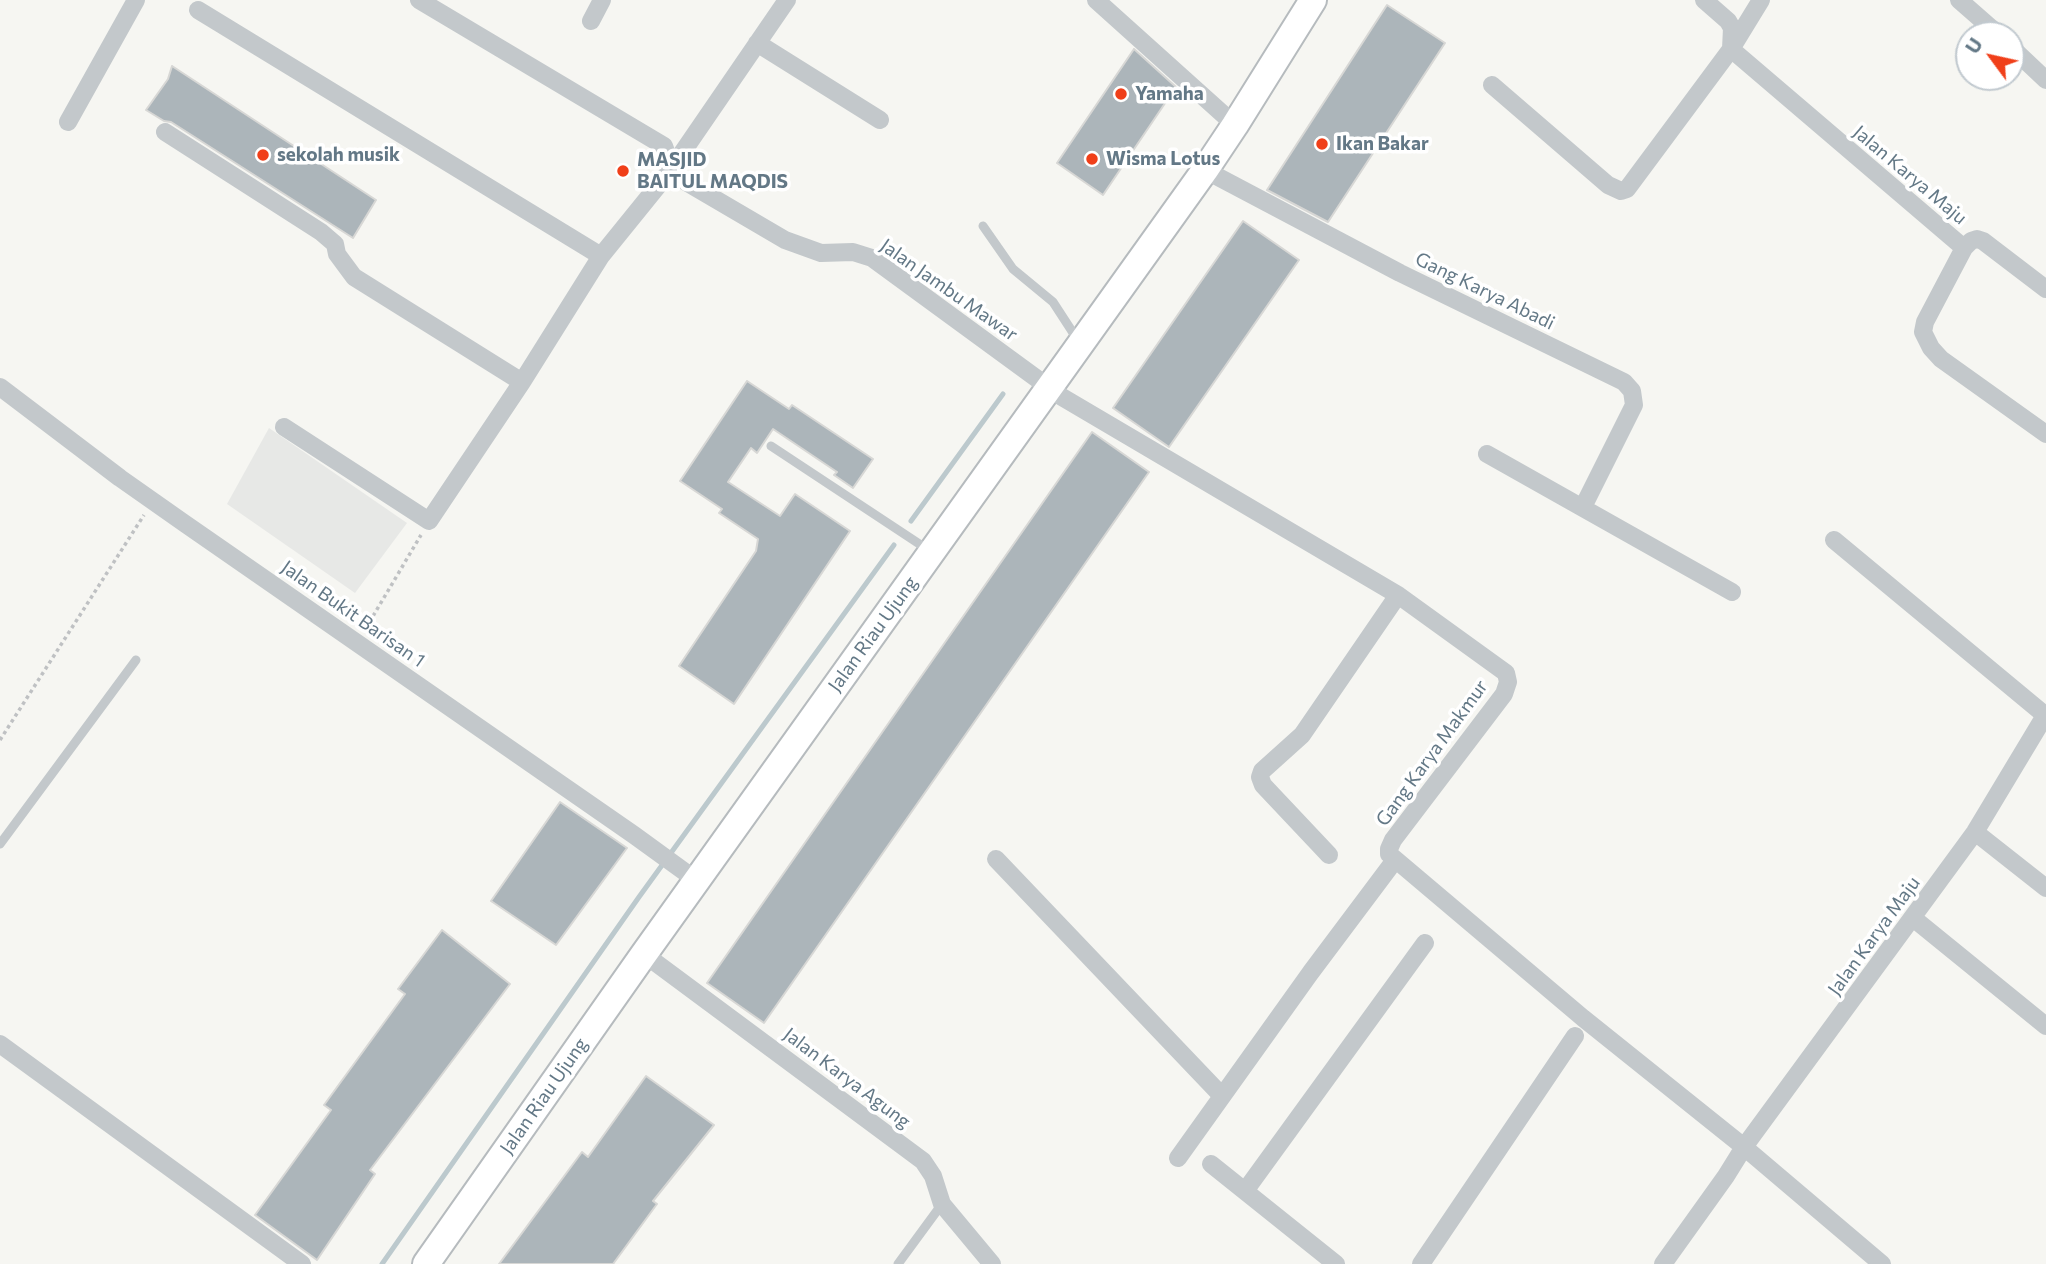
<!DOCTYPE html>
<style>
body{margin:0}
#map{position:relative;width:2046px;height:1264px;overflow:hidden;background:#f6f6f2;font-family:Commissioner,sans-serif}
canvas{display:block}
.north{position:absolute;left:1955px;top:21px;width:70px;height:70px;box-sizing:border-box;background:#fff;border:2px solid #c1c9cf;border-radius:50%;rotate:303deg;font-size:19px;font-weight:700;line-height:28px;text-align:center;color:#637886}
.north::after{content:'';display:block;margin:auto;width:24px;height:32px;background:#f03f19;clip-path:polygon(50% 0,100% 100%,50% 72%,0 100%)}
</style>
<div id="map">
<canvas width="2046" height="1264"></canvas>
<div class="north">U</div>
</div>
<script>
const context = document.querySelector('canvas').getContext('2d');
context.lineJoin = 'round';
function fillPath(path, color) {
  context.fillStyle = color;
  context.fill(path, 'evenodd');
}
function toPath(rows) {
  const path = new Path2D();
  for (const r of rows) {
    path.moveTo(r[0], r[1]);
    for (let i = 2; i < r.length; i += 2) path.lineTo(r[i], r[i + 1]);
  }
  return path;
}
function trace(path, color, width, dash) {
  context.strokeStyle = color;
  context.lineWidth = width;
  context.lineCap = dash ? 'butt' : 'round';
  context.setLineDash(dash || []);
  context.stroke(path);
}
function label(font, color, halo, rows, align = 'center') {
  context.font = font + ' Commissioner,sans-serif';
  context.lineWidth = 7;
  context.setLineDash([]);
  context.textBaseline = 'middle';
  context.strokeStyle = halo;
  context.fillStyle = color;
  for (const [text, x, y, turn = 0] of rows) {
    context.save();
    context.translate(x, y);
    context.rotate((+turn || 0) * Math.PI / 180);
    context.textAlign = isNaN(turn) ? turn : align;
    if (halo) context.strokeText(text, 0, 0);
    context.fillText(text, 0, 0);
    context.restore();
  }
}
const built = toPath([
 [269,428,407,523,355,593,227,504]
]);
const stream = toPath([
 [911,521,1003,394],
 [382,1264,639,897,894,545]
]);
const building = toPath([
 [1387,5,1445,43,1328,222,1267,190,1387,5],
 [1134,49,1176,87,1103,195,1057,163,1134,49],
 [172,66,376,200,353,238,171,122,164,121,146,110,168,79,172,66],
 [1243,221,1299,260,1169,447,1113,408,1243,221],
 [747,381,789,409,792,405,873,459,853,488,834,475,837,472,773,429,757,453,751,448,728,482,780,516,795,494,850,531,734,704,679,666,756,551,758,539,719,513,722,509,680,481,747,381],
 [1092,432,1149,472,764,1023,707,983,1092,432],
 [560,802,627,848,556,945,491,901,560,802],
 [442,930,510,984,370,1170,375,1174,317,1260,255,1215,331,1110,324,1105,405,994,398,989,442,930],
 [646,1076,714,1125,653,1201,657,1204,613,1264,499,1264,582,1152,588,1157,646,1076]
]);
const path = toPath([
 [366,628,421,535],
 [0,740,144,515]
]);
const service = toPath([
 [983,226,1013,269,1053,302,1079,342],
 [771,446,930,551],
 [0,844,136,660],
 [898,1264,942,1204]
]);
const minor = toPath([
 [419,0,664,146,668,157,669,172,785,240,821,253,853,252,872,258,1062,397,1398,595,1506,673,1508,682,1504,694,1393,840,1389,849,1389,854,1583,1018,1744,1147,1882,1264],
 [1096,0,1235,125],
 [1761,0,1731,49,1964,248,1925,322,1923,332,1931,348,1941,359,2046,434],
 [1959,0,1999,35],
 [198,10,601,256],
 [591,21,602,0],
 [757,43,880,120],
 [2011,47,2046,80],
 [1492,85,1608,185,1621,191,1627,189,1731,49,1732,28,1728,21,1704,0],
 [68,122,136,0],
 [165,132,321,232,335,244,337,254,354,277,522,382],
 [1205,170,1400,273,1624,382,1632,391,1634,405,1583,507],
 [1964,248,1971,241,1977,239,1983,241,2046,289],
 [0,387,120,478,184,523,634,835,696,880],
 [284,427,429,521,522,382,601,256,669,172,787,0],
 [1487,454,1732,592],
 [1834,540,2045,715],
 [1975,832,2046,888],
 [1329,855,1263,785,1260,777,1262,771,1302,735,1398,595],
 [996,859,1222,1096],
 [1913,918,2046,1026],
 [644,954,923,1161,933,1176,942,1204,992,1264],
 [0,1044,302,1264],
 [1178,1158,1311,972,1395,860],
 [1211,1164,1336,1264],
 [1245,1191,1425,943],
 [1421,1264,1575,1036],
 [1663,1264,1726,1176,1744,1147,1975,832,2046,714]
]);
const primary = toPath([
 [426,1264,644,954,1205,170,1235,125,1313,0]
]);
const markers = [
 [1121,94,7,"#f03f19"],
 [1322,144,7,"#f03f19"],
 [263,155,7,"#f03f19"],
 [1092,159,7,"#f03f19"],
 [623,171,7,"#f03f19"]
];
const poiNames = [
 ["Yamaha",1135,94],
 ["Ikan Bakar",1336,144],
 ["sekolah musik",277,155],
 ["Wisma Lotus",1106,159],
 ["MASJID",637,160],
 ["BAITUL MAQDIS",637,182]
];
const streetNames = [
 ["Jalan Karya Maju",1910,175,40],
 ["Jalan Jambu Mawar",949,290,35],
 ["Gang Karya Abadi",1485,291,26],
 ["Jalan Bukit Barisan 1",353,614,35],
 ["Jalan Riau Ujung",873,634,-54],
 ["Gang Karya Makmur",1432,753,-54],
 ["Jalan Karya Maju",1874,936,-54],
 ["Jalan Karya Agung",847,1078,37],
 ["Jalan Riau Ujung",544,1096,-55]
];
fillPath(built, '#e7e8e6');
trace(stream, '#bcc9cd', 5);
fillPath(building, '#acb5ba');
trace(building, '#d7d7d5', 2);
trace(primary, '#b6bbbe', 30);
trace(path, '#bfc1c3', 3.5, [3.5, 3.5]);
trace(service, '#c3c8cb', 9);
trace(minor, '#c3c8cb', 18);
trace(primary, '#fff', 26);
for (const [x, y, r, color] of markers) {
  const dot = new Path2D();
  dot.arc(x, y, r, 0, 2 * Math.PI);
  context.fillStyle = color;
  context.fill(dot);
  trace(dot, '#fff', 2.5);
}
label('bold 19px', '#637886', '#fff', poiNames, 'left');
label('19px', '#637886', '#fff', streetNames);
</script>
